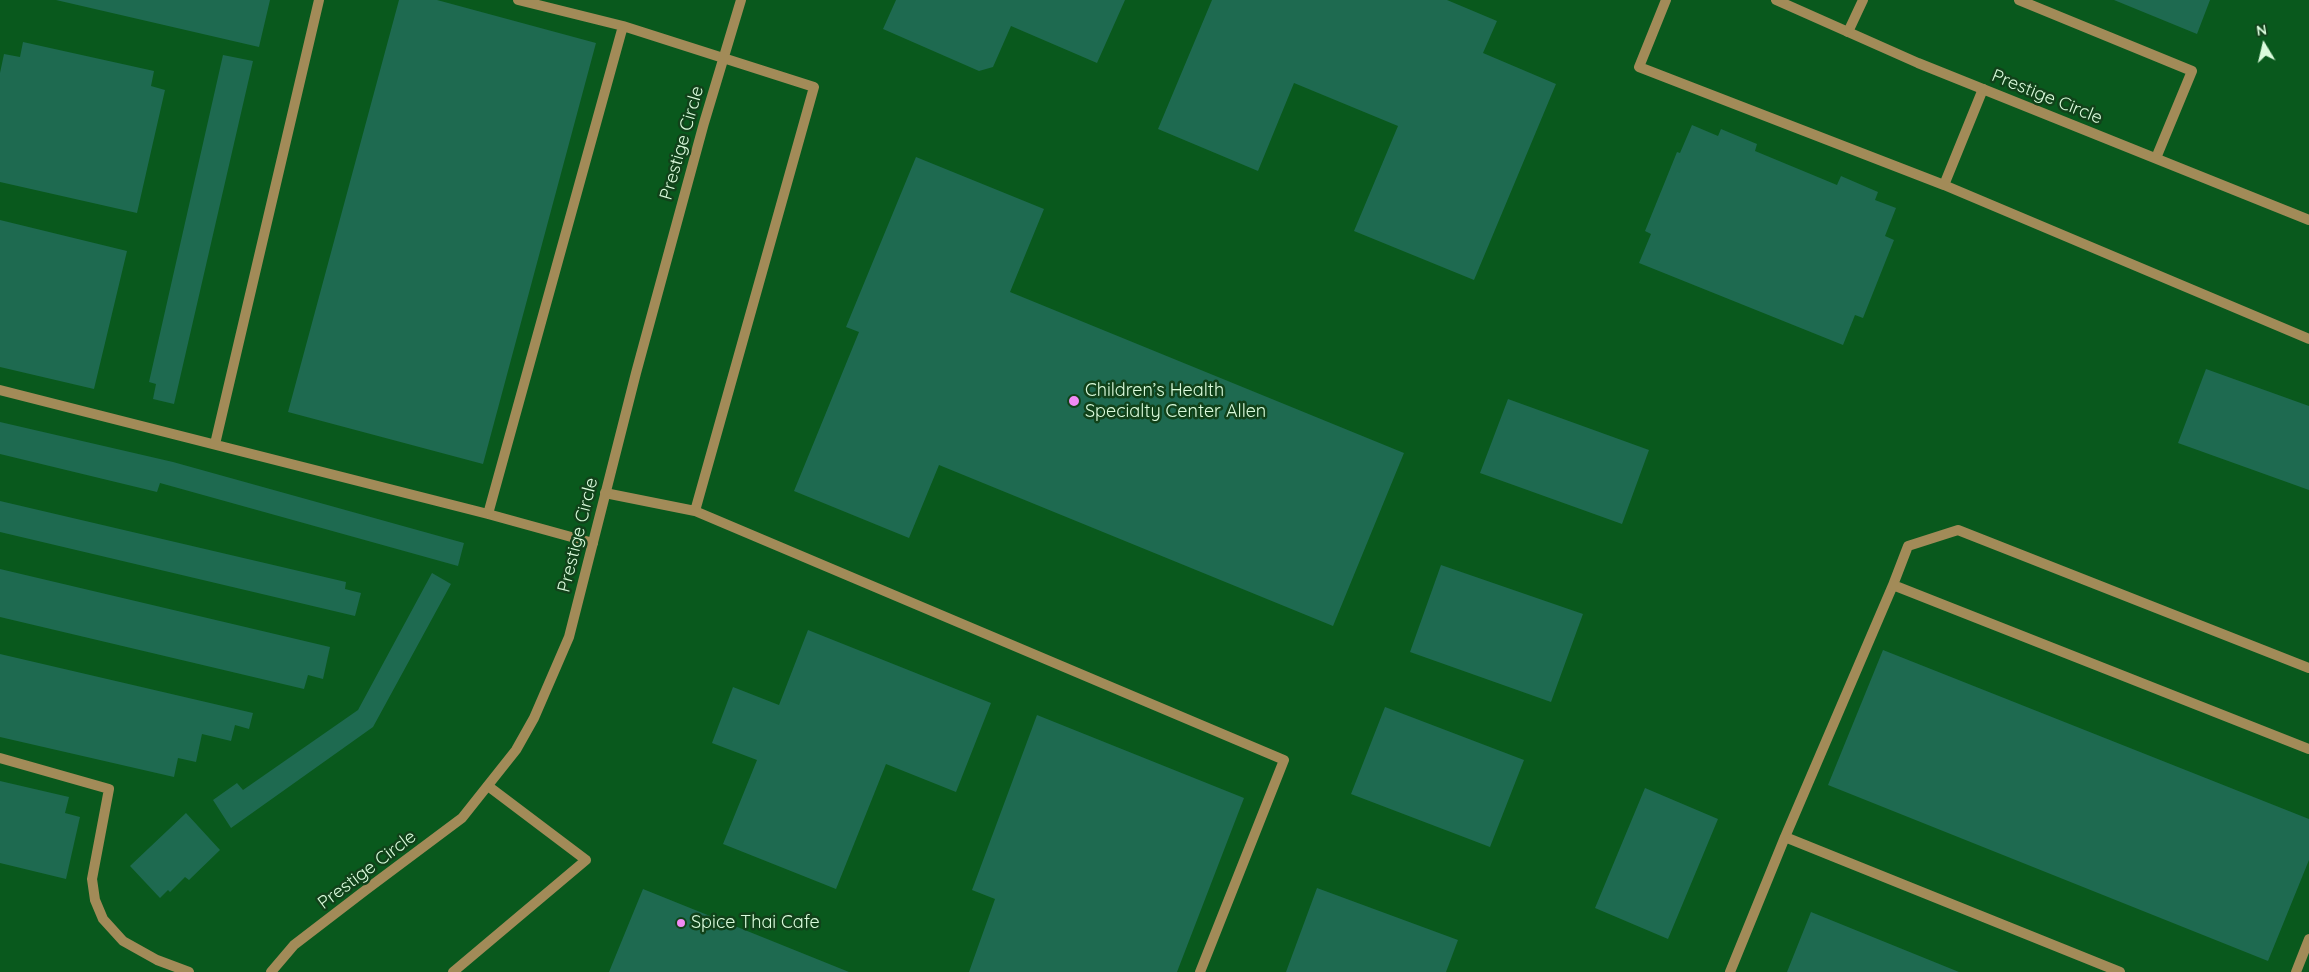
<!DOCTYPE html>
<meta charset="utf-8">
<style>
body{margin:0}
#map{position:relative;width:2309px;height:972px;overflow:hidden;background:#09501a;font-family:Quicksand,sans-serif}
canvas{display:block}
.north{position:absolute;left:2239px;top:20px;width:50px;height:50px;-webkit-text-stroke:4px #11421a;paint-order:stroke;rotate:351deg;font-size:14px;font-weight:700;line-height:20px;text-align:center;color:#dbfcdd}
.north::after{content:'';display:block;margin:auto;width:18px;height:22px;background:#dbfcdd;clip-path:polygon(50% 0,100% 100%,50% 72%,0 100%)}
</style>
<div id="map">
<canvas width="2309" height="972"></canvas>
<div class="north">N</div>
</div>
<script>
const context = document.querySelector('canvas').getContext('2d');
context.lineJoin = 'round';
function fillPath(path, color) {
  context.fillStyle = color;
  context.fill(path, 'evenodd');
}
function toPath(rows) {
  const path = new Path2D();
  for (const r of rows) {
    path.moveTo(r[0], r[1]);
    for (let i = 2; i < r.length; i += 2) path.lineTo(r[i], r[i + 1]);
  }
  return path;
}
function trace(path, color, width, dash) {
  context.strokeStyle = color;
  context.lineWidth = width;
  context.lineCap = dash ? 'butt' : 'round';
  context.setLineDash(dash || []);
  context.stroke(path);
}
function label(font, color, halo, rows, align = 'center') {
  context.font = font + ' Quicksand,sans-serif';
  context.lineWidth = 5;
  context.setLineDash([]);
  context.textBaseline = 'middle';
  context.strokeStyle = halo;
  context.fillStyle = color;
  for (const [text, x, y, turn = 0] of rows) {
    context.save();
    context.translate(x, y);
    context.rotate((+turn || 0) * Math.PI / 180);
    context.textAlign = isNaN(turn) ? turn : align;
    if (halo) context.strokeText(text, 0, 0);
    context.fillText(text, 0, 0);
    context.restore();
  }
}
const built = toPath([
 [0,0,2309,0,2309,972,0,972]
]);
const building = toPath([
 [56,0,270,0,259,47],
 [399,0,437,0,596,43,483,464,288,412],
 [896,0,1125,0,1097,63,1011,26,993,67,979,71,883,29],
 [1212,0,1447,0,1497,21,1483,53,1556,84,1474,280,1354,231,1398,126,1294,83,1258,171,1158,129],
 [2114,0,2210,0,2197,34],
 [23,42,154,71,151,86,165,90,137,213,0,182,0,73,4,54,20,57],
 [223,55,253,61,174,404,153,399,156,384,149,382],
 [1692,125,1718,136,1721,129,1757,144,1755,151,1837,185,1841,176,1878,192,1875,200,1896,208,1885,236,1894,240,1863,318,1855,315,1843,345,1639,263,1651,234,1645,231,1677,152,1680,153],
 [916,157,1044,209,1010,292,1404,453,1333,626,939,465,909,538,794,491,859,332,846,327],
 [0,220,127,251,94,389,0,367],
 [2206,369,2309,406,2309,490,2178,443],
 [1508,399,1649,450,1622,524,1480,473],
 [0,422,173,462,464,543,458,566,160,483,157,492,0,454],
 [0,501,346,582,345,589,361,593,355,616,0,532],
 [1441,565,1583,614,1551,702,1410,652],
 [0,569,330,647,323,679,308,675,304,689,0,617],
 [432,573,451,584,373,727,231,828,213,800,237,783,243,790,358,710],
 [808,630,991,703,956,792,886,764,836,889,723,844,757,760,712,743,733,687,779,705],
 [1883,650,2309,819,2309,860,2268,961,1828,785],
 [0,654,253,713,249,729,235,725,231,741,202,734,196,762,178,758,174,777,0,737],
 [1385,707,1524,760,1490,847,1351,794],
 [1037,715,1244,798,1177,972,969,972,995,899,972,890],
 [0,781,69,797,65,813,80,817,66,879,0,863],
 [1645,788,1718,819,1668,939,1595,908],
 [186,813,220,850,189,880,185,877,170,892,168,890,160,898,130,866],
 [1317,888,1458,940,1446,972,1286,972],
 [643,889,849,972,609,972],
 [1811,912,1959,972,1787,972]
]);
const service = toPath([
 [518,0,623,26,814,87,695,511],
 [1666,0,1639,67,1944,185,2309,339],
 [2019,0,2192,71,2156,158],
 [1848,32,1863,0],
 [1944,185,1983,89],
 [0,390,488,514,593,543],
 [215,444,319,0],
 [605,493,695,511,1284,760,1200,972],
 [488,514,623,26],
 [1893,585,1908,546,1958,530,2309,668],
 [0,758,109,789,92,879,95,900,103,919,123,941,157,960,189,972],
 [1785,837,1893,585,2309,749],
 [453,972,586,860,488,786],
 [1730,972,1785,837,2120,972],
 [2296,972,2309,939]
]);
const tertiary = toPath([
 [1776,0,1918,63,2309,220],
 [271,972,294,945,367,889,462,818,516,750,534,718,569,637,636,373,704,123,741,0]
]);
const markers = [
 [1074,401,6,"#f18af4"],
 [681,923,5,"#f18af4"]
];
const streetNames = [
 ["Prestige Circle",2047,97,22],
 ["Prestige Circle",682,143,-74],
 ["Prestige Circle",578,535,-76],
 ["Prestige Circle",367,870,-37]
];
const poiNames = [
 ["Children’s Health",1085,391],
 ["Specialty Center Allen",1085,412],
 ["Spice Thai Cafe",691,923]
];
fillPath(built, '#09591d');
fillPath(building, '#1e6a50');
trace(service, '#a28b58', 10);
trace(tertiary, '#a28b58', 10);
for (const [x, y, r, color] of markers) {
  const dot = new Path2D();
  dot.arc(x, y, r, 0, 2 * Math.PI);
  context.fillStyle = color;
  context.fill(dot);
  trace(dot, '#11421a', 2);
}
label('18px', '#dbfcdd', '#11421a', streetNames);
label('18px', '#dbfcdd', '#11421a', poiNames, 'left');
</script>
